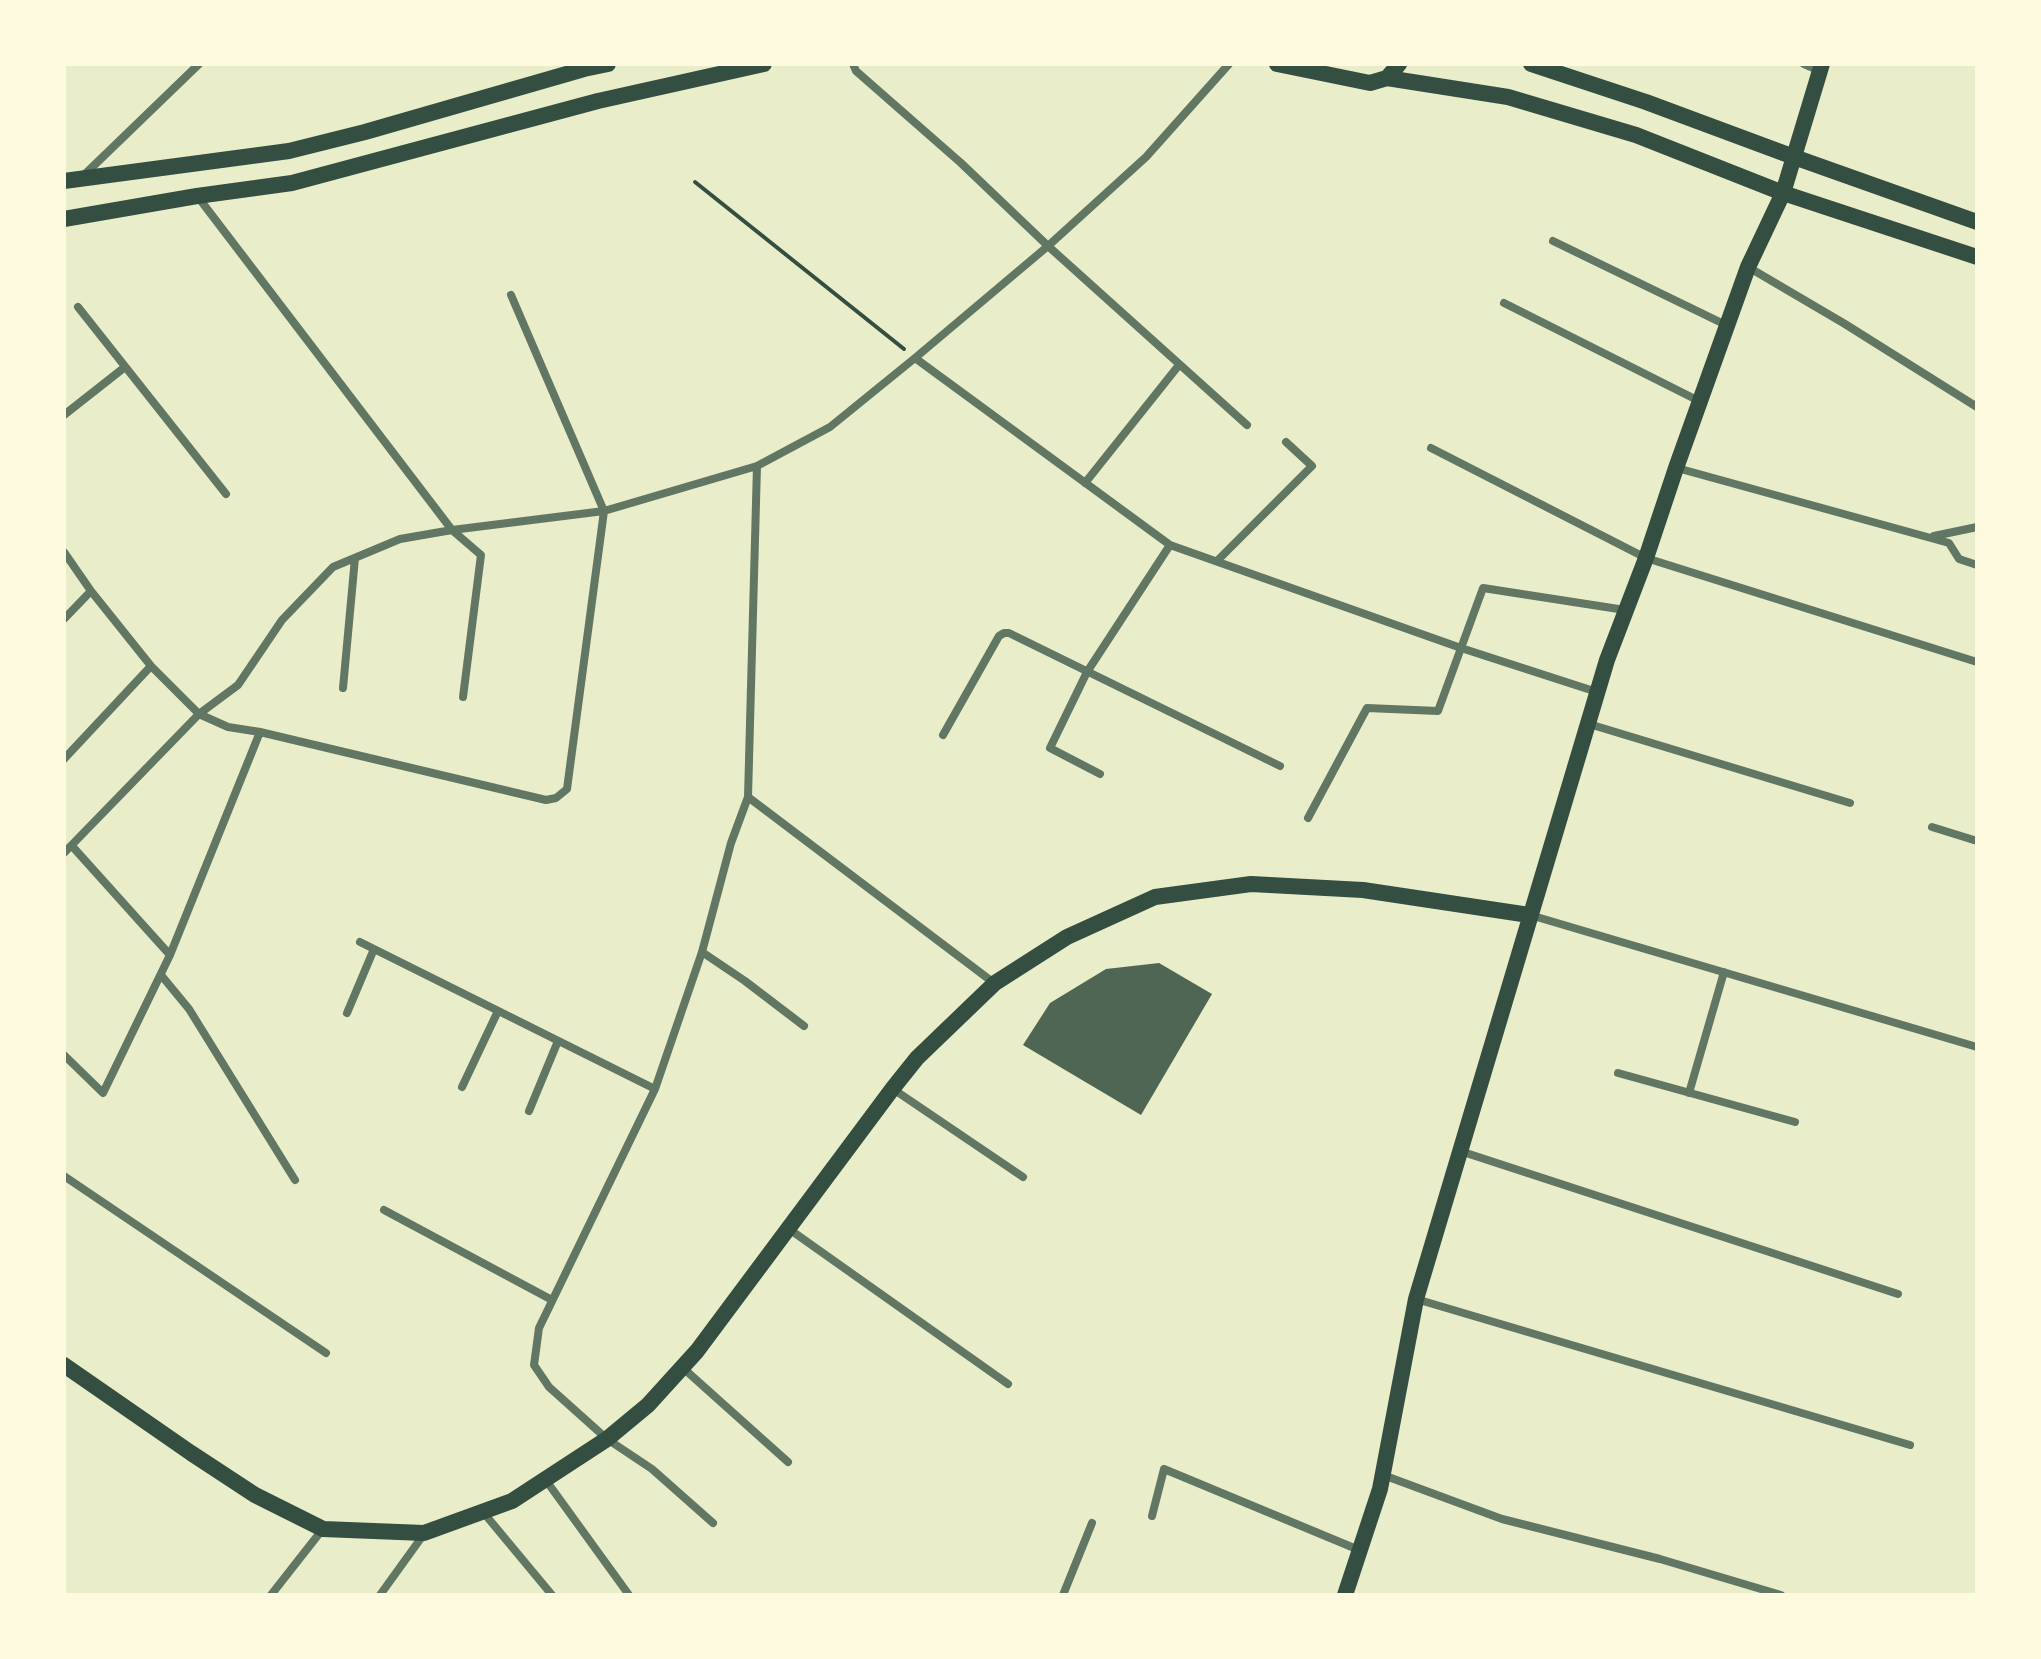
<!DOCTYPE html>
<style>
body{margin:0}
#map{position:relative;width:2041px;height:1659px;overflow:hidden;background:#e9edc9;font-family:Merriweather,serif}
canvas{display:block}
.frame{position:absolute;inset:0;border:66px solid #fefae0;pointer-events:none}
</style>
<div id="map">
<canvas width="2041" height="1659"></canvas>
<div class="frame"></div>
</div>
<script>
const context = document.querySelector('canvas').getContext('2d');
context.lineJoin = 'round';
function fillPath(path, color) {
  context.fillStyle = color;
  context.fill(path, 'evenodd');
}
function toPath(rows) {
  const path = new Path2D();
  for (const r of rows) {
    path.moveTo(r[0], r[1]);
    for (let i = 2; i < r.length; i += 2) path.lineTo(r[i], r[i + 1]);
  }
  return path;
}
function trace(path, color, width, dash) {
  context.strokeStyle = color;
  context.lineWidth = width;
  context.lineCap = dash ? 'butt' : 'round';
  context.setLineDash(dash || []);
  context.stroke(path);
}
const building = toPath([
 [1159,963,1212,994,1141,1115,1023,1045,1050,1003,1106,969]
]);
const path = toPath([
 [695,182,904,349]
]);
const minor = toPath([
 [853,64,856,71,961,163,1048,246,1247,425],
 [1804,64,1820,71],
 [82,177,199,64],
 [198,197,452,530,481,555,463,697],
 [1553,241,1726,325],
 [1748,267,1845,324,1977,407],
 [1504,303,1699,401],
 [78,307,226,494],
 [915,358,1170,545],
 [64,415,125,367],
 [1431,448,1646,558,1977,662],
 [1677,468,1949,543,1959,559,1977,565],
 [1085,483,1179,365],
 [1934,536,1977,527],
 [64,552,91,591,151,666,199,714,228,727,260,732,546,800,556,798,567,789,604,511,511,295],
 [1217,561,1312,466,1286,442],
 [64,619,91,591],
 [343,688,355,558],
 [1589,724,1850,803],
 [943,735,999,636,1004,633,1009,633,1280,766],
 [64,759,151,666],
 [1100,774,1050,748,1087,672,1170,545,1461,648,1597,692],
 [748,797,994,983],
 [1308,818,1367,708,1438,711,1483,588,1625,610],
 [1932,827,1977,841],
 [72,846,170,955],
 [64,853,199,714,238,685,282,620,333,567,400,539,452,530,604,511,757,466,830,427,915,358,1048,246,1146,157,1229,64],
 [1530,915,1977,1047],
 [360,942,655,1089],
 [702,952,745,981,804,1026],
 [161,975,189,1009,295,1180],
 [347,1013,374,949],
 [64,1055,103,1093,170,955,260,732],
 [1618,1073,1795,1122],
 [462,1087,498,1011],
 [893,1089,1023,1177],
 [1689,1093,1724,972],
 [529,1111,558,1041],
 [1460,1151,1898,1294],
 [64,1176,326,1353],
 [384,1210,552,1300],
 [789,1229,1008,1384],
 [1416,1299,1910,1445],
 [683,1368,788,1462],
 [1383,1475,1502,1519,1660,1559,1781,1595],
 [545,1479,629,1595],
 [483,1512,552,1595],
 [1152,1516,1164,1469,1359,1550],
 [713,1523,652,1469,607,1439,549,1387,534,1365,539,1328,655,1089,702,952,731,843,748,797,757,466],
 [271,1595,322,1530],
 [380,1595,424,1534],
 [1063,1595,1092,1523]
]);
const secondary = toPath([
 [1277,64,1370,83,1387,78,1399,64],
 [1531,64,1646,102,1794,157,1977,222],
 [1387,78,1508,97,1636,135,1783,193,1977,257],
 [64,181,289,151,365,132,584,69,608,64],
 [64,219,197,196,292,183,598,101,764,64],
 [64,1365,191,1453,255,1495,323,1529,424,1533,512,1501,607,1439,648,1405,697,1351,893,1088,917,1058,995,983,1067,937,1155,897,1251,884,1363,890,1529,915],
 [1345,1595,1380,1489,1416,1299,1607,660,1646,558,1676,468,1748,267,1783,193,1822,64]
]);
fillPath(building, '#4f6655');
trace(path, '#344e41', 4);
trace(minor, '#617663', 8);
trace(secondary, '#344e41', 16);
</script>
